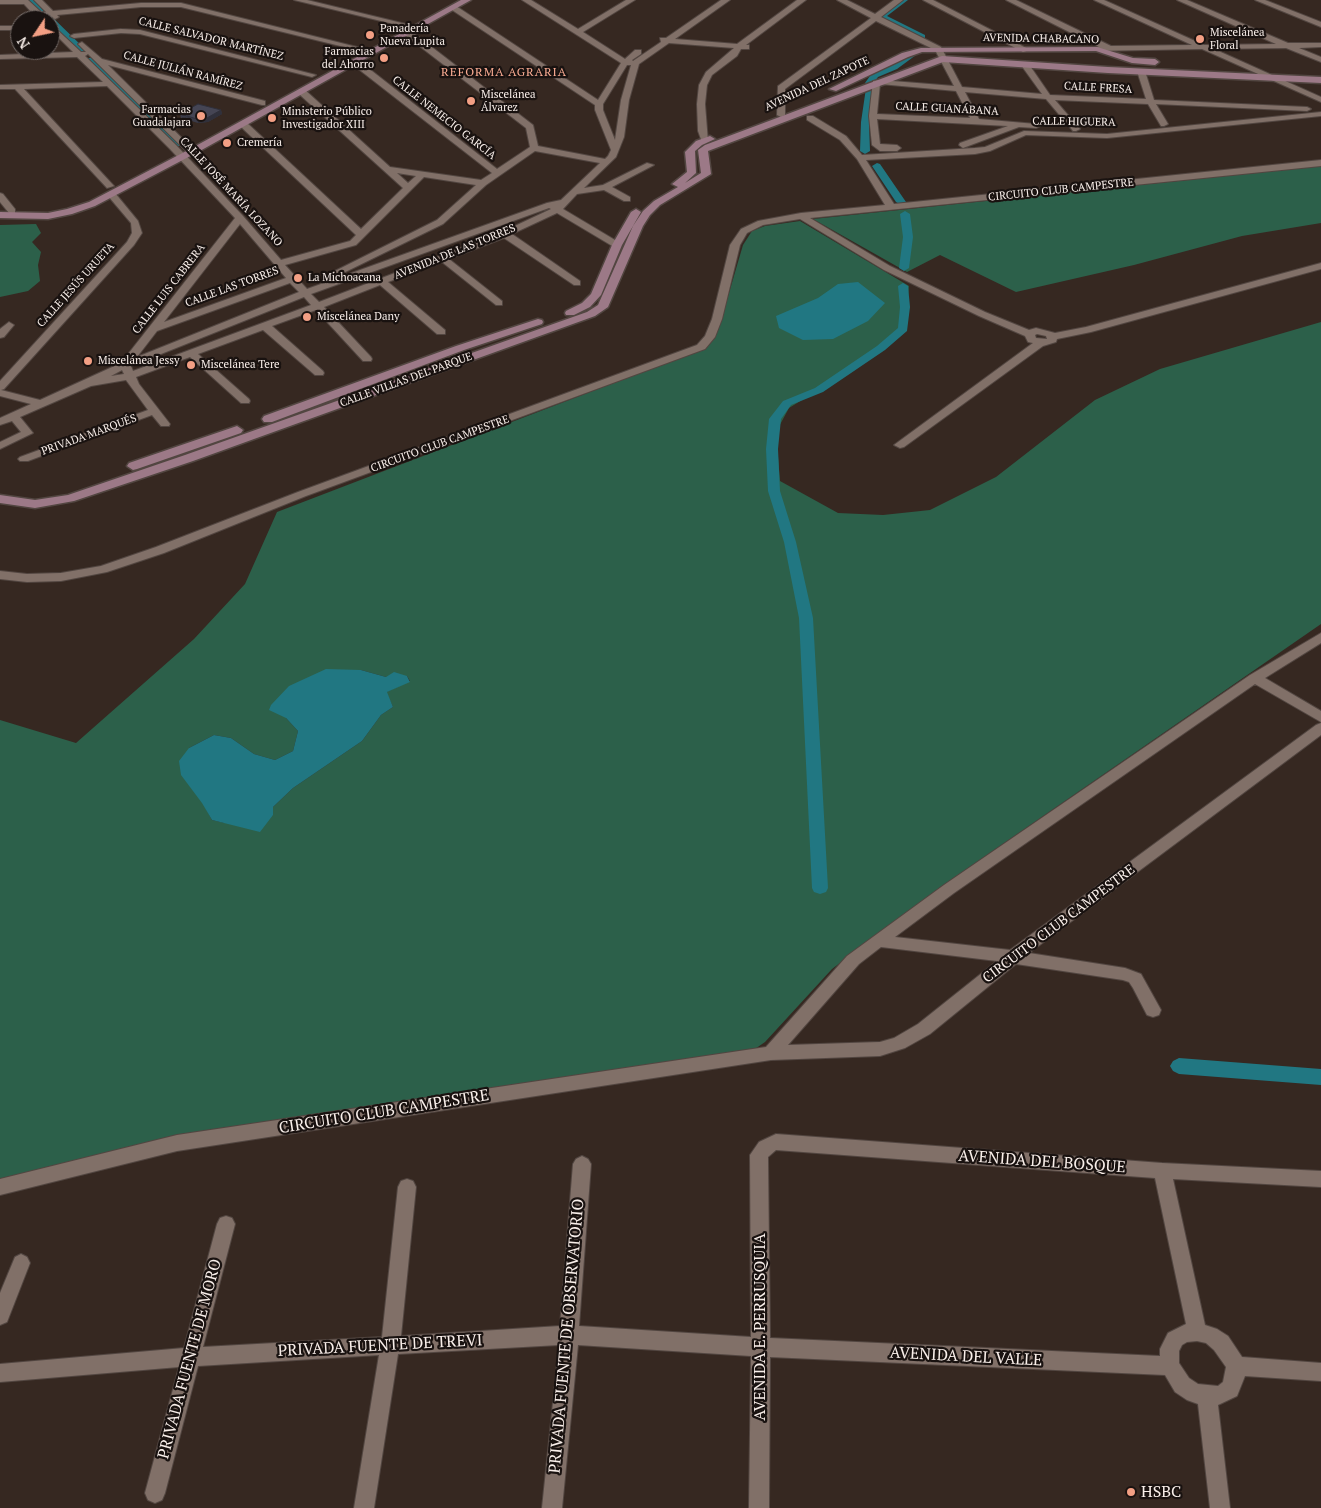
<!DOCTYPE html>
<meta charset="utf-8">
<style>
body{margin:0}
#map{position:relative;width:1321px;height:1508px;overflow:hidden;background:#362821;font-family:"PT Serif",serif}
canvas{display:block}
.north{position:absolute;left:10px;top:10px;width:50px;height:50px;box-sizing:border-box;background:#191210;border:1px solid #736a67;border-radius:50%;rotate:236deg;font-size:14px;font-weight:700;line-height:20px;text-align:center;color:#f9efea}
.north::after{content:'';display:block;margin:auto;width:18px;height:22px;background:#f39f84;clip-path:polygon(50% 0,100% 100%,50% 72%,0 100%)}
</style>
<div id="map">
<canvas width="1321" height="1508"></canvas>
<div class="north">N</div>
</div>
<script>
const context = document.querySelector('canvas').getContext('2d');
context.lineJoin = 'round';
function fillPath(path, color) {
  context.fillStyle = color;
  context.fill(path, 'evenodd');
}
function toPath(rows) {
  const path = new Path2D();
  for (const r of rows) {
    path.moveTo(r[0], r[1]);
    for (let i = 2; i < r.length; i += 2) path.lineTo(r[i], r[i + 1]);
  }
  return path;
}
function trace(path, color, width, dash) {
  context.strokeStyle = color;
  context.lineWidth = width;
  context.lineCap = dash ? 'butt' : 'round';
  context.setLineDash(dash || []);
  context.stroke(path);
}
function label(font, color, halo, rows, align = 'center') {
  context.font = font + ' "PT Serif",serif';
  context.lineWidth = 4.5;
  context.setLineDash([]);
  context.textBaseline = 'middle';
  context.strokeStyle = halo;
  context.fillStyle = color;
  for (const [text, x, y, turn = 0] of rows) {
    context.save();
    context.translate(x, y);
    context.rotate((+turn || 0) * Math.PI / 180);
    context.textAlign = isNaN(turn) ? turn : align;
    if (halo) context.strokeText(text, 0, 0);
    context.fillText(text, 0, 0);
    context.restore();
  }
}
const green = toPath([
 [1321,166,1321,223,1242,236,1134,265,1016,292,940,255,907,272,813,219],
 [800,221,909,286,905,329,870,358,789,408,776,432,780,481,838,513,883,515,930,510,996,477,1095,400,1160,369,1321,322,1321,624,942,886,832,969,765,1042,752,1051,0,1180,0,720,76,743,194,639,245,584,277,512,697,351,724,310,743,245,752,231,765,226],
 [361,670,386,677,407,676,410,681,386,692,393,707,381,715,362,741,293,788,273,807,273,815,225,823,212,820,203,803,189,748,214,735,231,738,254,754,275,760,293,751,298,731,286,718],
 [36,224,41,233,32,242,41,252,38,265,40,281,28,291,0,297,0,225]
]);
const water = toPath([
 [858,282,885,303,868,321,833,339,803,340,779,328,776,316,818,298,838,284],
 [326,669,361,670,386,677,394,672,407,676,410,682,387,692,393,707,381,715,362,741,293,788,273,807,273,815,260,832,212,820,202,803,181,775,179,761,189,748,214,735,231,738,254,754,275,760,293,751,298,731,286,718,269,710,271,705,289,686]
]);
const canal = toPath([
 [26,0,34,0,44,11,37,13,26,0],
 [899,0,908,0,887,16,925,35,925,39,919,39,877,16,899,0],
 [44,15,50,15,86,50,86,54,80,54,50,24,50,20,44,19,44,15],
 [909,53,916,55,897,69,878,77,872,85,866,85,865,83,872,73,891,65,909,53],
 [88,58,94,58,180,142,180,146,174,146,88,62,88,58],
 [870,85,874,88,869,122,870,151,865,154,860,151,861,122,866,88,870,85],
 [877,163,880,164,906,202,904,204,901,205,896,202,872,166,877,163],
 [905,211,910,214,913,237,909,268,904,271,899,268,903,237,900,214,905,211],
 [903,283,908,286,910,307,907,331,885,350,823,392,791,405,781,419,778,449,780,491,796,542,813,618,828,888,826,892,820,894,814,892,812,888,799,618,784,542,768,491,766,449,769,419,783,401,815,388,877,346,898,328,900,307,898,286,903,283],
 [1179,1058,1321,1069,1321,1085,1179,1074,1173,1071,1170,1066,1173,1061,1179,1058]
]);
const street = toPath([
 [0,0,28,0,42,13,46,12,34,0,42,0,53,11,141,3,181,3,377,52,373,54,181,7,141,7,57,15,59,17,55,19,50,16,45,17,42,19,36,17,24,4,0,4,0,0],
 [294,0,307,0,410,25,406,27,294,0],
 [522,0,531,0,578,29,626,0,635,0,583,32,625,59,635,50,641,50,641,54,632,60,633,61,661,42,660,38,666,38,721,0,730,0,675,39,737,44,797,0,806,0,746,45,749,45,749,49,741,49,737,56,712,75,707,85,705,104,708,142,702,142,698,131,697,104,699,85,706,72,734,48,669,43,639,64,629,100,624,137,616,157,584,188,603,185,647,163,654,165,612,187,630,197,630,201,624,201,604,190,577,194,563,209,620,243,620,247,614,247,557,213,512,234,580,281,580,285,574,285,504,238,449,259,502,301,502,305,496,305,442,262,388,282,445,330,445,334,437,334,380,285,324,307,371,357,372,359,371,361,363,361,316,310,272,326,323,371,324,373,323,375,315,375,263,330,198,354,249,399,250,401,249,403,241,403,190,357,136,377,139,384,170,424,169,426,161,426,152,415,28,461,20,461,18,459,20,457,148,410,126,380,91,386,20,417,33,433,0,449,0,442,21,432,12,421,0,425,0,418,31,404,0,396,0,381,127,242,132,233,131,223,109,197,109,193,115,193,138,221,142,233,134,245,4,389,1,390,40,400,121,363,235,218,170,149,107,86,24,89,114,186,107,188,15,89,0,89,0,85,103,82,77,57,0,59,0,55,73,52,50,29,50,23,81,52,86,52,78,44,82,42,102,59,265,101,265,105,262,105,108,65,196,152,189,154,88,54,85,56,176,145,243,216,281,260,350,241,356,235,240,126,240,122,246,122,361,229,403,188,299,94,299,90,305,90,390,167,481,180,492,173,352,64,352,60,358,60,497,169,530,147,526,128,405,35,405,31,411,31,533,125,538,146,605,159,608,156,611,150,595,110,595,105,449,8,456,6,598,100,621,63,522,0],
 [627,65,631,65,621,100,615,140,603,110,603,104,627,65],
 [535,151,600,163,561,200,547,203,307,289,285,265,356,245,424,177,476,185,437,220,323,277,328,280,331,279,443,224,486,185,535,151],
 [397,173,416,176,408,183,397,173],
 [549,208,551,209,502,232,319,302,311,294,549,208],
 [240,224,286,278,164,322,240,224],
 [290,283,299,292,137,357,157,331,290,283],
 [304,297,311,305,133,371,131,366,304,297],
 [122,370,124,374,111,376,122,370],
 [837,0,847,0,875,14,894,0,903,0,881,17,941,47,962,87,1042,94,1021,65,1025,63,1028,63,1050,95,1146,99,1137,71,1141,69,1145,71,1154,100,1307,107,1311,109,1307,111,1156,104,1168,124,1164,126,1161,126,1148,104,1055,100,1080,129,1076,131,1073,131,1046,99,965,92,979,119,1036,124,1040,126,1036,128,1019,127,963,148,959,145,960,143,1008,126,877,119,880,144,897,145,901,148,897,151,880,151,872,145,869,116,873,81,880,80,954,86,935,50,876,21,785,89,785,115,781,117,777,115,778,86,871,18,837,0],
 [880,84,956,91,970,118,877,114,880,84],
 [923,0,933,0,1030,50,1023,52,923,0],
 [1006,0,1016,0,1111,46,1192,45,1094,0,1104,0,1204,45,1276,44,1177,0,1187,0,1288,43,1321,43,1321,47,1299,48,1321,57,1321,62,1286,48,1214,49,1321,97,1321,102,1202,49,1094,51,1094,47,1099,47,1006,0],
 [1255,0,1265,0,1321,22,1321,27,1255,0],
 [0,26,20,26,20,30,0,30,0,26],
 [121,29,140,30,316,75,312,77,140,34,121,33,74,38,70,36,74,34,121,29],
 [1321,112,1321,116,1107,138,1026,135,990,151,975,154,866,160,894,204,1321,160,1321,166,810,218,890,266,985,312,1029,330,1036,328,1055,333,1086,327,1321,263,1321,269,1091,332,1057,339,1056,342,1043,346,904,447,900,448,894,445,1033,343,1028,342,1025,336,979,316,884,270,800,219,763,225,747,233,740,245,722,319,715,337,705,349,306,496,164,553,107,572,61,581,27,582,0,579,0,571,27,574,61,573,101,566,156,547,298,492,697,345,705,336,712,319,730,245,741,229,758,221,801,213,885,205,857,159,840,140,807,120,807,116,813,116,846,136,862,155,975,148,985,147,1024,131,1107,134,1321,112],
 [1037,334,1046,336,1047,339,1036,338,1035,335,1037,334],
 [0,193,3,194,15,209,15,213,9,213,0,202,0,193],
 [9,322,14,325,4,337,0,338,0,329,9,322],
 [1321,633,1321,643,1265,678,1321,711,1321,722,1255,684,954,893,895,937,1010,950,1316,725,1321,723,1321,735,1029,953,1125,968,1141,974,1161,1010,1159,1015,1153,1017,1147,1015,1133,988,1129,982,1123,980,1016,964,930,1034,905,1048,880,1056,771,1060,177,1151,0,1195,0,1179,177,1135,766,1047,847,956,944,885,1250,675,1321,633],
 [881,947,997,961,918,1024,894,1038,880,1042,788,1045,859,964,881,947],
 [776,1134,1162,1163,1321,1171,1321,1187,1173,1179,1205,1325,1217,1329,1228,1336,1242,1357,1321,1363,1321,1381,1245,1376,1237,1396,1218,1405,1230,1508,1210,1508,1198,1404,1187,1400,1175,1392,1165,1375,770,1357,769,1508,749,1508,751,1356,578,1345,562,1508,542,1508,559,1345,398,1354,374,1508,354,1508,379,1355,198,1366,165,1493,162,1500,155,1503,148,1500,145,1493,179,1367,0,1382,0,1364,184,1348,217,1224,220,1218,226,1216,232,1218,235,1224,203,1347,382,1337,398,1187,401,1181,407,1179,413,1181,416,1187,401,1336,560,1326,573,1164,576,1159,582,1156,588,1159,591,1164,579,1326,751,1337,750,1155,759,1142,776,1134],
 [776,1150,1155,1178,1186,1324,1168,1333,1160,1349,1160,1356,770,1338,768,1157,776,1150],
 [1197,1341,1206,1343,1214,1350,1226,1367,1223,1382,1218,1386,1198,1384,1189,1378,1179,1363,1179,1351,1182,1345,1187,1342,1197,1341],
 [21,1254,27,1257,30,1263,7,1322,0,1325,0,1293,15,1257,21,1254]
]);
const secondary = toPath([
 [461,0,471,0,198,152,95,206,72,214,48,219,0,218,0,212,48,213,67,209,89,202,192,148,461,0],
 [1097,47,1133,58,1155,59,1159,62,1155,65,1132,63,1096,51,922,52,908,57,836,91,829,89,902,53,921,48,1097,47],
 [942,56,1108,67,1321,77,1321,83,1108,73,943,62,708,151,711,174,660,205,650,215,643,226,608,307,595,316,193,461,74,501,35,508,0,503,0,495,35,500,68,495,185,455,587,312,598,305,633,226,643,211,654,201,678,187,672,184,687,172,685,152,696,141,710,136,715,139,702,145,695,151,696,173,685,183,701,173,698,150,705,145,942,56],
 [636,209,641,212,622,245,601,295,590,307,574,315,566,315,565,313,566,311,582,303,591,294,612,245,631,212,636,209],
 [538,319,542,320,543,322,542,324,464,350,272,422,264,422,262,419,264,416,456,346,538,319],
 [237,426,243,430,241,433,137,469,133,470,127,466,129,463,237,426]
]);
const wall = toPath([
 [221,110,222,114,208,122,198,123,181,118,180,114]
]);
const shadedWall = toPath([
 [221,110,222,114,208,122,198,123,197,119]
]);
const building = toPath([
 [198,104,221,110,207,118,197,119,180,114,198,104]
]);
const markers = [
 [370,35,5,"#f39f84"],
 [1200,39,5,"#f39f84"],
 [384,58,5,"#f39f84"],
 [471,101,5,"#f39f84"],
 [201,116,5,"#f39f84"],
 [272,118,5,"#f39f84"],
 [227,143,5,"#f39f84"],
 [298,278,5,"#f39f84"],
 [307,317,5,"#f39f84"],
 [88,361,5,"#f39f84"],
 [191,365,5,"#f39f84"],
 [1131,1492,5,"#f39f84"]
];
const farPoinames = [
 ["Panadería",380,29],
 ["Nueva Lupita",380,42],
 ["Miscelánea",1210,33],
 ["Floral",1210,46],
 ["Farmacias",374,52,"right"],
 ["del Ahorro",374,65,"right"],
 ["Miscelánea",481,95],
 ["Álvarez",481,108],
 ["Farmacias",191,110,"right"],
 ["Guadalajara",191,123,"right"],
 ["Ministerio Público",282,112],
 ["Investigador XIII",282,125],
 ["Cremería",237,143],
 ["La Michoacana",308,278],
 ["Miscelánea Dany",317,317],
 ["Miscelánea Jessy",98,361],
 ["Miscelánea Tere",201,365]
];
const farStreetnames = [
 ["CALLE SALVADOR MARTÍNEZ",211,39,14],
 ["AVENIDA CHABACANO",1041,39,1],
 ["CALLE JULIÁN RAMÍREZ",183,71,15],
 ["AVENIDA DEL ZAPOTE",817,84,-25],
 ["CALLE FRESA",1098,88,3],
 ["CALLE GUANÁBANA",947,109,3],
 ["CALLE NEMECIO GARCÍA",444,118,38],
 ["CALLE HIGUERA",1074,122,1],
 ["CIRCUITO CLUB CAMPESTRE",1061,190,-6],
 ["CALLE JOSÉ MARÍA LOZANO",231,192,47],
 ["AVENIDA DE LAS TORRES",455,252,-22],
 ["CALLE JESÚS URUETA",76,285,-48],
 ["CALLE LAS TORRES",232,287,-20],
 ["CALLE LUIS CABRERA",169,289,-52],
 ["CALLE VILLAS DEL PARQUE",406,380,-20],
 ["PRIVADA MARQUÉS",89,435,-20],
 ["CIRCUITO CLUB CAMPESTRE",440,444,-20]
];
const farNeighbourhoodnames = [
 ["REFORMA AGRARIA",504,73]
];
const streetNames = [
 ["CIRCUITO CLUB CAMPESTRE",1059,924,-37]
];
const nearStreetnames = [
 ["CIRCUITO CLUB CAMPESTRE",384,1112,-9],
 ["AVENIDA DEL BOSQUE",1042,1162,4],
 ["AVENIDA E. PERRUSQUIA",760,1327,-90],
 ["PRIVADA FUENTE DE OBSERVATORIO",567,1336,-85],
 ["PRIVADA FUENTE DE TREVI",380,1346,-3],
 ["AVENIDA DEL VALLE",966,1357,3],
 ["PRIVADA FUENTE DE MORO",190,1359,-75]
];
const nearPoinames = [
 ["HSBC",1141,1492]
];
fillPath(green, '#2c604a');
fillPath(water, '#217782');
fillPath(canal, '#217782');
trace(street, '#524641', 2);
trace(secondary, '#524641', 3);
fillPath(street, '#817068');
fillPath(secondary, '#9c7987');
fillPath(wall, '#3b3b48');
fillPath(shadedWall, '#30303b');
fillPath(building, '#454554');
trace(building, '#30303b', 1);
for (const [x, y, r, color] of markers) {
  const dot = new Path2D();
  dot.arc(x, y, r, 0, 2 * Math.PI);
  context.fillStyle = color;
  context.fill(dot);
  trace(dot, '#191210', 2);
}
label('11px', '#f9efea', '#191210', farPoinames, 'left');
label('11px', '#f9efea', '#191210', farStreetnames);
context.letterSpacing = '1px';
label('12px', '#fbac93', '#191210', farNeighbourhoodnames);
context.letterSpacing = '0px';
label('14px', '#f9efea', '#191210', streetNames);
label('16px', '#f9efea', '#191210', nearStreetnames);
label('16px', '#f9efea', '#191210', nearPoinames, 'left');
</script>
